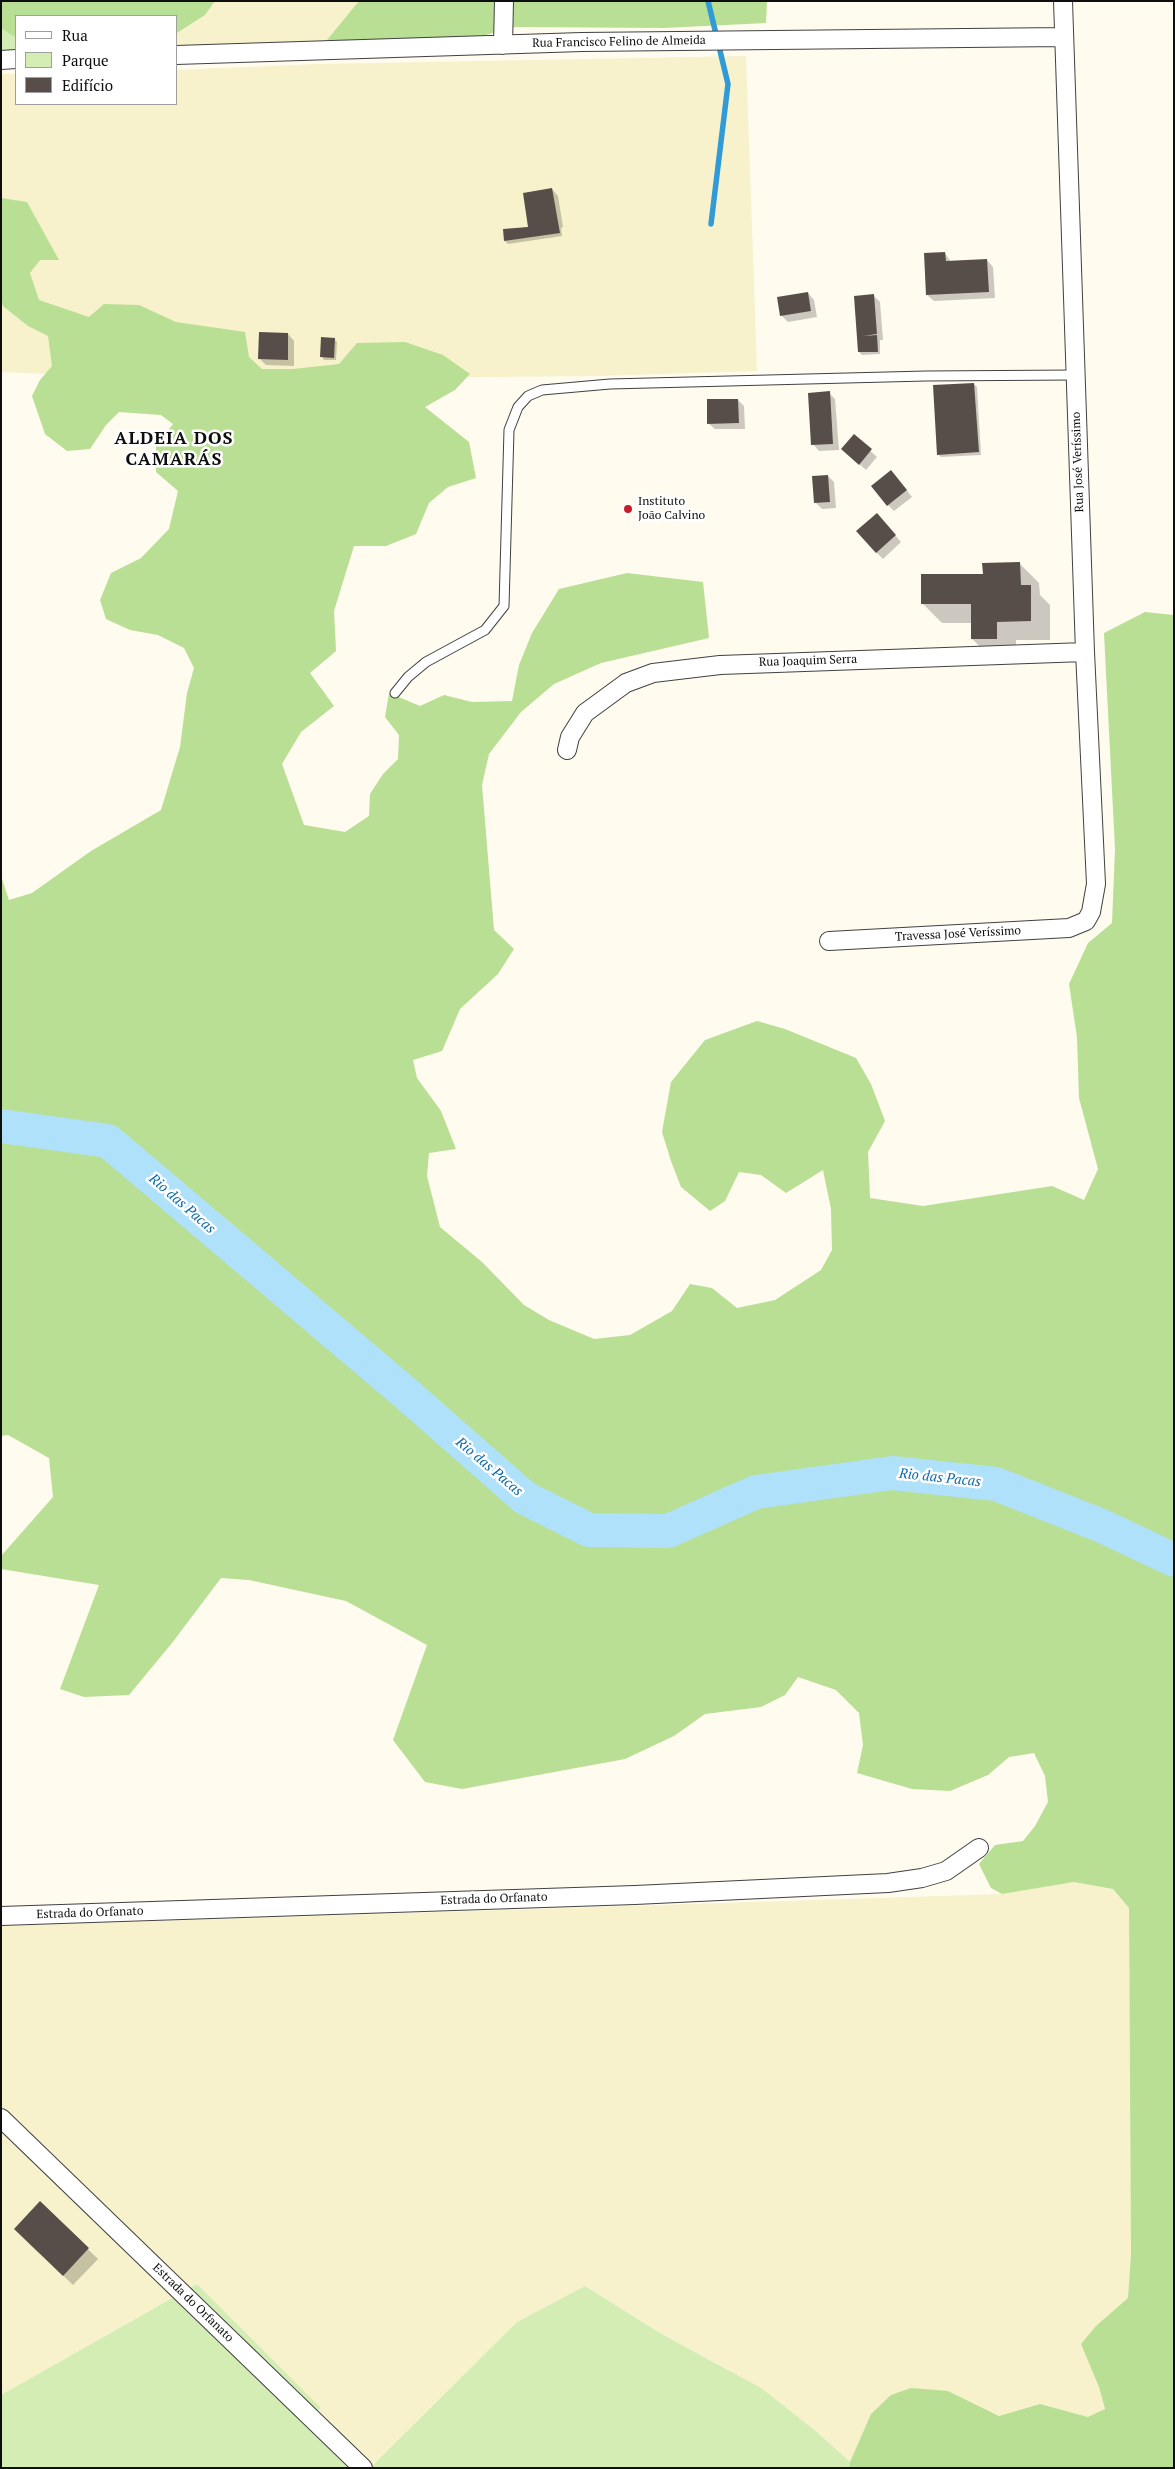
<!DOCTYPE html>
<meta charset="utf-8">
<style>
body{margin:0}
#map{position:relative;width:1175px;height:2469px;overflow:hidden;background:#fffbef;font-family:"PT Serif",serif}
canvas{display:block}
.frame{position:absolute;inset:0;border:2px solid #0e0e0e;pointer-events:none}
.legend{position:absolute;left:15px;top:15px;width:162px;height:90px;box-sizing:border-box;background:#fff;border:1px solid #9f9f9f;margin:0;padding:6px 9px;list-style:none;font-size:15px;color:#0e0e0e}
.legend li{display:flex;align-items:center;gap:10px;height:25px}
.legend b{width:25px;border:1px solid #9f9f9f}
</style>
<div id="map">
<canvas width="1175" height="2469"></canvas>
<div class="frame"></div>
<ul class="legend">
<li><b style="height:6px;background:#fff"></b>Rua</li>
<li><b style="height:14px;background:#d4edb5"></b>Parque</li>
<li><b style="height:14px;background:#584e49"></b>Edifício</li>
</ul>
</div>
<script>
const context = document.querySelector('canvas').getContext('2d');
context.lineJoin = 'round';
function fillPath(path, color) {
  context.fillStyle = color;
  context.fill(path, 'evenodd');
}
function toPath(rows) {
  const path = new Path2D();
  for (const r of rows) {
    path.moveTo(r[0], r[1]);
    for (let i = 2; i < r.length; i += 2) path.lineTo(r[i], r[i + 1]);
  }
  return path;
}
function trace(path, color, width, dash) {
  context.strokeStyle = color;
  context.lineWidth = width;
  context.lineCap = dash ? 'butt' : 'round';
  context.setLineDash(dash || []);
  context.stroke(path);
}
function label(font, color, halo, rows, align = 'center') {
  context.font = font + ' "PT Serif",serif';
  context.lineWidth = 5;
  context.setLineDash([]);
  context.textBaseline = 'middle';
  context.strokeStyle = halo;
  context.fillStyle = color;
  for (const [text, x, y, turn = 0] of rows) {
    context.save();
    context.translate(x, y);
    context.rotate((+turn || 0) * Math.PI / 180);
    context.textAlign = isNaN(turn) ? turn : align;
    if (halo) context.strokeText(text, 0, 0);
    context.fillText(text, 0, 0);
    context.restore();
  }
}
const farmland = toPath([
 [215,1,359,1,322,46,176,49,177,33,205,15],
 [746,56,757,371,601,376,184,380,1,372,1,74,16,74,16,104,176,104,176,70,317,64],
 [1074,1882,1113,1889,1129,1908,1131,2253,1128,2298,1096,2326,1099,2387,1105,2410,1088,2417,1040,2404,999,2416,948,2391,871,2414,850,2462,818,2433,727,2369,660,2333,585,2286,517,2322,370,2468,308,2421,321,2408,197,2284,1,2395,1,1926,1002,1894]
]);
const green = toPath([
 [1,28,16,38,16,53,1,54],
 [197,2284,321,2408,308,2420,355,2468,1,2468,1,2395],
 [585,2286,660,2333,761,2388,818,2433,850,2462,850,2468,370,2468,517,2322]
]);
const forest = toPath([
 [1,1,215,1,205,15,177,33,176,16,16,16,16,38,1,28],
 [359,1,767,1,766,23,664,28,516,27,478,37,322,46],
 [1,198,27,202,59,260,40,260,30,273,39,300,89,317,104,304,139,305,176,322,245,332,249,357,262,369,293,369,339,364,357,343,405,342,443,355,470,374,455,390,425,407,469,442,476,478,448,487,429,503,416,534,386,546,354,546,334,611,336,651,310,673,334,706,301,732,282,764,304,825,345,832,369,816,370,794,383,774,398,759,399,735,385,717,389,693,420,706,444,695,472,702,512,701,519,665,532,633,559,589,627,573,703,582,709,638,601,663,554,684,521,712,489,754,482,785,494,930,514,949,498,974,460,1009,442,1051,413,1060,417,1078,441,1111,456,1149,429,1153,427,1176,440,1227,482,1262,524,1305,549,1320,594,1339,630,1335,672,1311,690,1284,712,1288,737,1308,775,1300,821,1270,832,1250,831,1209,823,1170,786,1193,761,1175,739,1172,725,1201,710,1211,681,1187,671,1161,662,1132,671,1082,705,1040,757,1021,785,1029,856,1058,871,1084,885,1121,868,1152,870,1198,923,1206,1052,1186,1084,1200,1098,1169,1079,1098,1077,1037,1069,984,1088,943,1112,923,1115,849,1104,633,1145,612,1174,615,1174,2468,850,2468,850,2462,871,2414,891,2395,911,2388,948,2391,999,2416,1040,2404,1088,2417,1105,2409,1099,2387,1081,2344,1096,2326,1128,2298,1131,2253,1129,1908,1113,1889,1074,1882,1002,1894,991,1888,979,1864,995,1845,1023,1841,1035,1826,1048,1802,1045,1776,1034,1753,1009,1757,988,1775,950,1791,912,1789,857,1773,863,1745,859,1713,836,1690,798,1677,785,1695,761,1707,705,1714,674,1736,625,1759,462,1789,425,1782,393,1740,427,1645,346,1601,249,1580,221,1578,172,1643,129,1695,84,1697,60,1689,99,1585,1,1569,1,1556,53,1497,49,1458,8,1435,1,1436,1,876,9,900,32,893,91,851,161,810,180,747,187,693,194,668,184,648,158,635,130,630,106,619,100,600,111,573,141,558,169,529,178,491,156,472,156,445,173,424,161,415,119,412,106,425,90,449,67,451,45,434,32,396,40,380,52,366,48,336,28,326,3,306,1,298]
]);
const shadow = toPath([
 [552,189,558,196,563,227,561,228,562,236,508,244,505,241,504,230,529,227],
 [945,253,951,262,987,260,993,267,995,298,934,301,927,295],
 [808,293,814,300,817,317,788,322,781,315],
 [873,295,880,302,883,340,880,340,880,354,862,355,859,352,855,297],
 [288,334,294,341,294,366,266,365,260,359],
 [334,339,337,342,336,360,324,360,322,357],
 [974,384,977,387,981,455,941,457,938,454],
 [829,393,835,399,839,450,819,451,813,444],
 [738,400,744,406,745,429,715,429,708,423],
 [854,436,877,457,866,470,849,455],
 [828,476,834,482,836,508,822,509,815,502],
 [897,478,912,497,894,511,888,505],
 [883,521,901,542,883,559,876,552],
 [1020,564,1039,583,1040,595,1050,605,1050,640,1016,640,1016,658,992,658,972,639,972,623,942,623,923,604,984,575],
 [40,2203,98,2259,73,2285,25,2239]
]);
const stream = toPath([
 [708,1,728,84,711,224]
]);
const river = toPath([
 [1,1126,108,1141,403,1391,525,1498,589,1530,668,1531,756,1492,892,1473,996,1484,1102,1526,1174,1560]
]);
const building = toPath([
 [552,188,560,233,504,241,503,229,528,227,523,193],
 [945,252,946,261,987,259,989,292,926,295,924,253],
 [808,292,811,311,780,316,777,297],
 [874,294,877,334,863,336,877,335,878,352,858,352,854,296],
 [259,332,288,333,288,360,258,359],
 [321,337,335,338,334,358,320,357],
 [974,383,979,452,937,455,933,385],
 [830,391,833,444,811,445,808,393],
 [707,399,738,399,739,423,707,424],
 [854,434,872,449,859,465,841,449],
 [891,470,907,490,887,506,871,486],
 [828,475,830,502,814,503,812,476],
 [877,513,896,535,876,553,856,531],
 [1020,562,1021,585,1031,585,1031,621,997,622,997,639,971,639,971,604,921,604,921,574,983,574,982,563],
 [40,2201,89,2248,63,2276,14,2229]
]);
const service = toPath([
 [395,693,408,677,426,662,485,630,504,606,509,430,518,407,528,396,542,390,610,384,926,376,1074,375]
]);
const minor = toPath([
 [503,45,504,1],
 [176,55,582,42,1062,37],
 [1,60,16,59],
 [567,750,570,737,585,713,626,683,653,673,720,665,1085,652],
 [829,941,1069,928,1086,921,1091,912,1096,884,1085,652,1063,1],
 [1,1916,635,1895,888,1883,922,1878,946,1871,979,1848],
 [1,2118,363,2468]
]);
const markers = [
 [628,509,5,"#c91b29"]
];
const streetNames = [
 ["Rua Francisco Felino de Almeida",619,42,-1],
 ["Rua José Veríssimo",1078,462,-92],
 ["Rua Joaquim Serra",808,661,-2],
 ["Travessa José Veríssimo",958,934,-3],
 ["Estrada do Orfanato",494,1899,-2],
 ["Estrada do Orfanato",90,1913,-2],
 ["Estrada do Orfanato",193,2303,44]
];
const poiNames = [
 ["Instituto",638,502],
 ["João Calvino",638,516]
];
const waterNames = [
 ["Rio das Pacas",182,1204,41],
 ["Rio das Pacas",489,1467,40],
 ["Rio das Pacas",940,1478,6]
];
const districtNames = [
 ["ALDEIA DOS",174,439],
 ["CAMARÁS",174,460]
];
fillPath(farmland, '#f7f2cc');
fillPath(green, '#d4edb5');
fillPath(forest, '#b8df93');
fillPath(shadow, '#0003');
trace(stream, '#309bd7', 5.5);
trace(river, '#afe1fb', 34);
fillPath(building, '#584e49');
trace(service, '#414141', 11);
trace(minor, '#414141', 20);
trace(service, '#fff', 9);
trace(minor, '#fff', 18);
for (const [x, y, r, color] of markers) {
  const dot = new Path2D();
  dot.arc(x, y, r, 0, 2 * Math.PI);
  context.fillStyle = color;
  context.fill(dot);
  trace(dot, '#fff', 2);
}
label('12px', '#0e0e0e', '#fff', streetNames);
label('12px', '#0e0e0e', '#fff', poiNames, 'left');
label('italic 14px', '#0d6baa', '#fff', waterNames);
context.letterSpacing = '1px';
label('bold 18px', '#0e0e0e', '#fff', districtNames);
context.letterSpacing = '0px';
</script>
